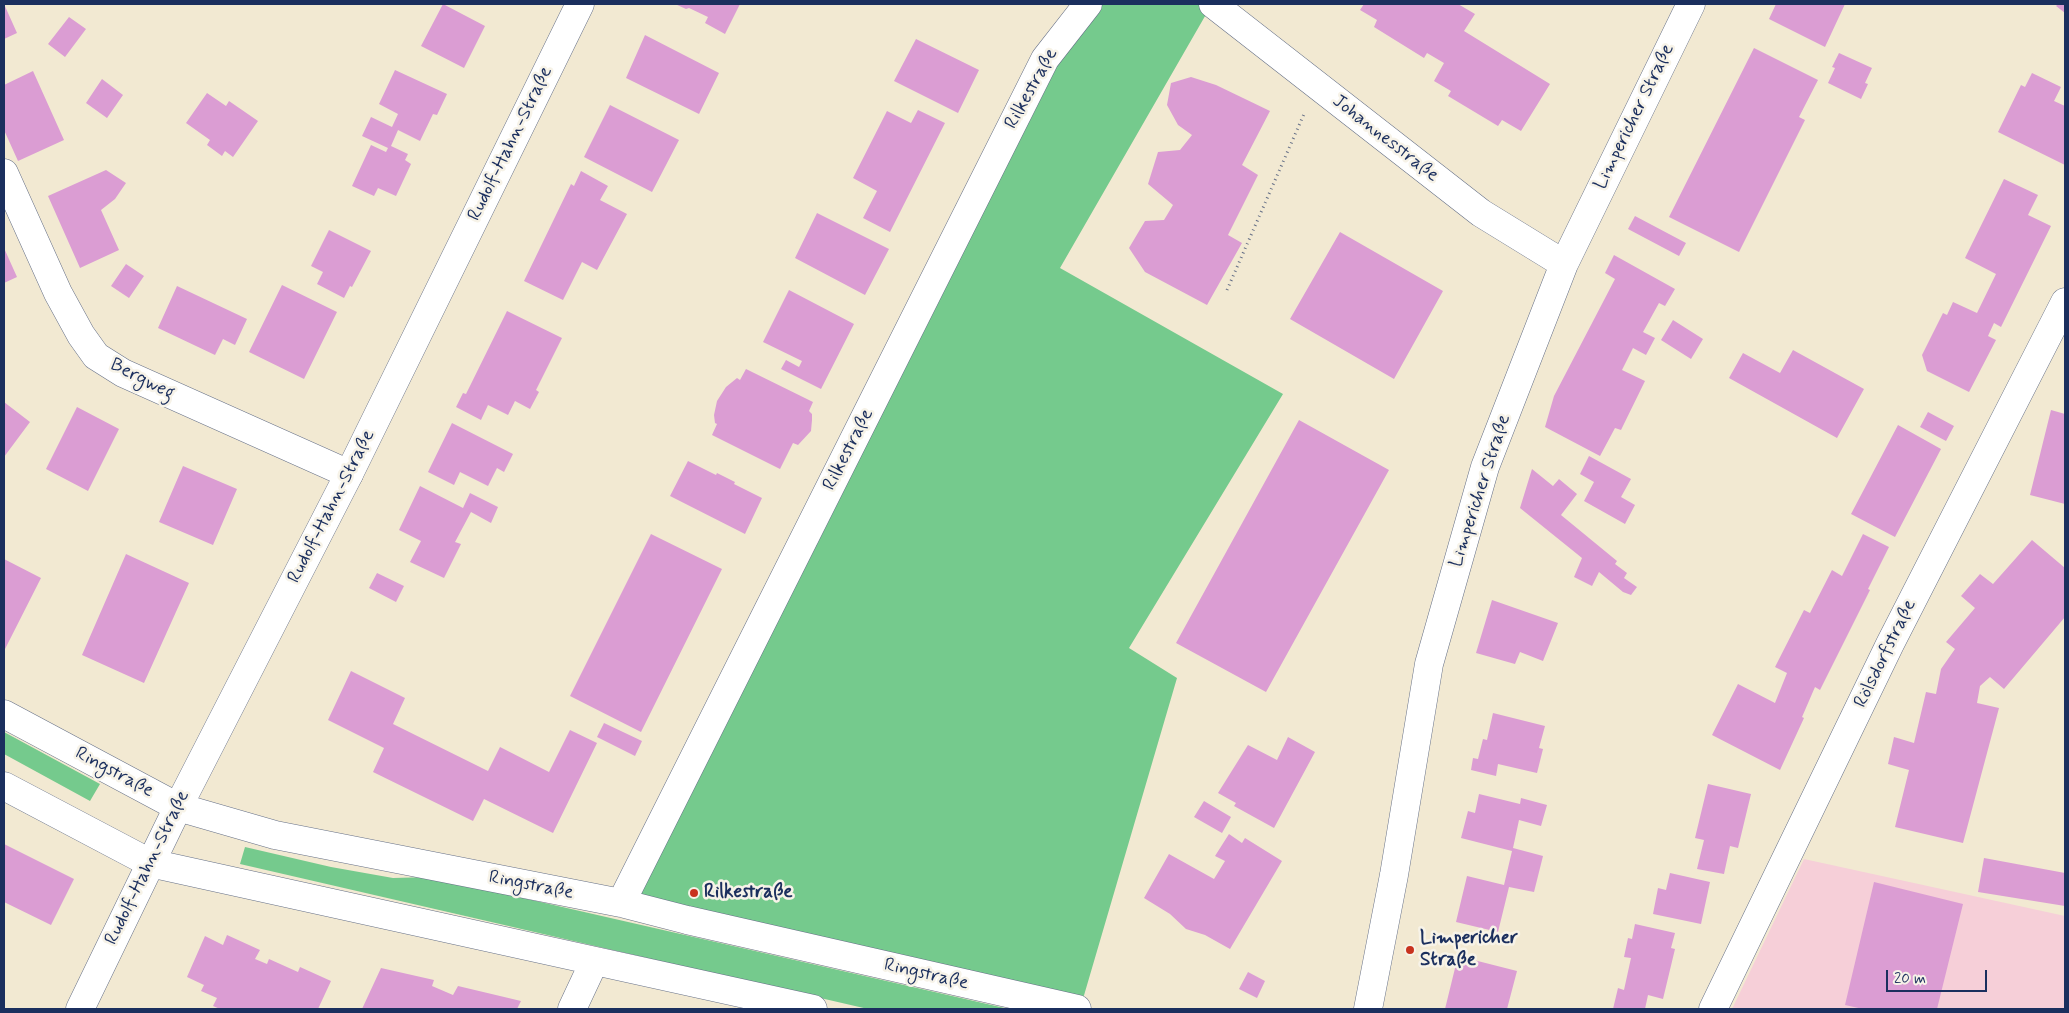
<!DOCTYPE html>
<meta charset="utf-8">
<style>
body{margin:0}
#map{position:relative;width:2069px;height:1013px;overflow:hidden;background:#f2e9d2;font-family:Mynerve,sans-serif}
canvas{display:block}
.frame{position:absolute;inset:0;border:5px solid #1b2f5e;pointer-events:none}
.scale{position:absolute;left:1886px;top:970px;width:101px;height:22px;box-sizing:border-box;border:2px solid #1b2f5e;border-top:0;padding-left:6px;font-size:15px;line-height:18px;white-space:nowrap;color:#1b2f5e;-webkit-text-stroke:4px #f7f3e8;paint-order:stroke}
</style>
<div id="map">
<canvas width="2069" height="1013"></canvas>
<div class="frame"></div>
<div class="scale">20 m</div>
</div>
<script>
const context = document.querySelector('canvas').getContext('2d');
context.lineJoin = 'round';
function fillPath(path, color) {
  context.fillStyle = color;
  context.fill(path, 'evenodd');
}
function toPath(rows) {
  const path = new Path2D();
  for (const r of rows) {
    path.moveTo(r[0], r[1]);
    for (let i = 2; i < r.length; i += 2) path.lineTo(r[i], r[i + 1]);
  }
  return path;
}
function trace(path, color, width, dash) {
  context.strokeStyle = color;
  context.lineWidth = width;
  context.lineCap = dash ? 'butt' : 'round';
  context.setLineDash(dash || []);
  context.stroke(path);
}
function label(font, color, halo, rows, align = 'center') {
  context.font = font + ' Mynerve,sans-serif';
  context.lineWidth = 5;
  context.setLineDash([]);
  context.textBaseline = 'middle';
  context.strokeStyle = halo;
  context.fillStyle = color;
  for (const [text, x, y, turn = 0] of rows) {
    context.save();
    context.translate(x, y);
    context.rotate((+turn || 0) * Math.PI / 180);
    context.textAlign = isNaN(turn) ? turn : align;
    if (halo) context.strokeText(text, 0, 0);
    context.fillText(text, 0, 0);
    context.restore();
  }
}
const built = toPath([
 [1804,859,2065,916,2065,1009,1732,1009]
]);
const green = toPath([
 [1088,4,1212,4,1060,268,1283,394,1129,648,1177,678,1080,1009,621,903],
 [4,732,100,784,90,801,4,754],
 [245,847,331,867,393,878,431,877,1009,1009,868,1009,240,864]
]);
const building = toPath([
 [4,4,17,33,4,39],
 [443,4,485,26,464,68,421,46],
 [675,4,740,4,725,34,705,23,708,17,689,8,686,9],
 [1364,4,1458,4,1475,14,1464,31,1550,84,1521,131,1502,120,1498,126,1448,96,1451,91,1434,81,1444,63,1427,53,1424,58,1374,27,1377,20,1360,10],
 [1776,4,1845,4,1825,47,1769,19],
 [2058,4,2065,4,2065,13,2056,6],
 [69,17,86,29,65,57,48,44],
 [645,35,719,73,699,114,626,78],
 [916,39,979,70,958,113,894,81],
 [1754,48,1818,80,1799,117,1805,120,1739,252,1669,217],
 [1839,53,1872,68,1865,83,1868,84,1861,99,1828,83,1835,68,1832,67],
 [395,70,447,94,437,115,433,114,420,141,398,130,391,146,408,154,405,160,411,164,396,196,378,188,374,196,352,186,371,145,386,152,388,148,362,136,371,117,392,127,398,114,379,104],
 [33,71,64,140,18,161,4,130,4,85],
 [2032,73,2061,87,2054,101,2065,106,2065,165,1998,132,2021,85,2025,87],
 [1191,77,1216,85,1270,111,1242,165,1258,175,1228,235,1242,243,1207,305,1145,272,1129,248,1145,221,1164,220,1173,205,1148,184,1158,152,1180,150,1192,135,1178,125,1167,105,1171,83],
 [102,79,123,95,107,118,86,103],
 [207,93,226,106,229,101,258,121,233,157,225,151,222,156,207,145,210,140,186,123],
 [610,105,679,140,652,192,584,157],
 [918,110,945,123,890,232,863,218,877,191,853,178,887,111,911,123],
 [106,170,126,183,115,199,101,210,119,250,80,268,48,196],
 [581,171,608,186,600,200,627,214,597,270,582,262,563,300,524,281,571,184,574,186],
 [2004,179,2038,195,2028,215,2051,226,2001,327,1994,323,1988,336,1996,340,1969,392,1927,371,1922,355,1943,313,1947,315,1953,302,1977,313,1996,274,1965,258],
 [817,213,889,249,865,295,795,258],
 [1635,216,1686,243,1679,256,1628,229],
 [329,230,371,251,352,287,350,286,344,298,317,284,323,272,311,266],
 [1340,232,1443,291,1394,379,1290,319],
 [4,248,17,277,4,283],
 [1614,255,1675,289,1665,306,1659,303,1643,332,1655,338,1646,355,1633,348,1622,370,1645,381,1621,430,1615,428,1600,456,1545,427,1554,396,1615,279,1605,273],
 [126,264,144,276,129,298,111,286],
 [282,285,337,312,304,379,249,352],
 [177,286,247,319,235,345,223,339,215,355,158,328],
 [789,290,854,324,821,389,781,369,786,360,799,367,802,361,763,342],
 [507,311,562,338,536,390,539,392,530,409,515,401,508,415,488,405,481,420,456,407,463,393,466,394],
 [1673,320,1703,339,1691,359,1661,340],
 [1793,350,1864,389,1837,438,1729,378,1743,353,1780,373],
 [746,369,813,402,809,411,812,414,812,420,811,431,798,445,793,443,780,469,712,435,717,424,715,423,714,415,717,401,726,387,737,378,740,380],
 [4,402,30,422,4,457],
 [77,407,119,429,88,491,46,469],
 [2051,410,2065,414,2065,504,2030,495],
 [1928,412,1954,426,1946,441,1920,427],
 [1299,420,1389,470,1266,692,1176,643],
 [452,423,513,454,504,472,497,468,488,486,460,472,454,485,428,472],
 [1898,425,1941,449,1895,537,1851,514],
 [1589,456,1631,479,1621,497,1635,505,1625,524,1584,501,1594,482,1580,474],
 [688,461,716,475,717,473,735,482,734,484,762,498,745,534,670,496],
 [183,466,237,489,213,545,159,522],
 [1532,469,1553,486,1559,479,1577,494,1561,515,1617,561,1615,564,1627,573,1624,578,1637,587,1631,595,1623,592,1599,572,1592,586,1574,577,1582,558,1520,508],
 [420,486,463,508,470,493,498,507,491,523,471,512,455,542,461,544,444,578,410,562,421,541,399,530],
 [651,534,722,569,641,732,570,696],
 [1863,534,1889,547,1868,589,1870,590,1820,690,1815,687,1802,717,1804,718,1780,770,1712,735,1738,684,1775,703,1787,673,1775,667,1804,610,1810,613,1832,570,1842,576],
 [2032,540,2065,568,2065,617,2004,689,1990,677,1980,686,1977,703,1999,708,1963,843,1895,827,1909,770,1888,764,1894,737,1914,743,1926,692,1936,694,1941,669,1955,649,1946,642,1975,608,1961,596,1980,574,1993,584],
 [126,554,189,583,144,683,82,655],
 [4,559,41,578,4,651],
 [377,573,404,586,396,602,369,588],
 [1492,600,1558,623,1543,661,1520,652,1515,664,1476,653],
 [351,671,405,698,393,724,488,771,500,747,549,772,570,730,597,743,553,833,484,799,473,821,373,772,384,748,328,720],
 [1493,713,1545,726,1539,748,1543,749,1537,773,1498,764,1496,776,1471,770,1473,758,1478,759,1483,739,1487,740],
 [604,723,642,741,635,756,597,737],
 [1288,737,1315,752,1274,828,1234,806,1236,803,1218,793,1248,745,1277,760],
 [1708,784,1751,794,1738,848,1730,846,1724,874,1697,869,1704,840,1695,838],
 [1479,794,1520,804,1521,798,1547,805,1541,826,1519,820,1513,848,1543,856,1534,892,1509,887,1498,932,1456,922,1467,876,1504,885,1512,851,1461,838,1468,811,1475,813],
 [1204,801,1231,817,1222,833,1194,817],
 [1229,834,1242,843,1245,838,1282,861,1230,949,1205,935,1186,929,1170,914,1144,898,1169,854,1214,879,1225,861,1215,856],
 [4,844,74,879,51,925,4,902],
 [1984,858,2065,873,2065,906,1978,892],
 [1670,873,1710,882,1701,924,1653,914,1658,888,1666,890],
 [1874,882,1963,904,1937,1009,1863,1009,1845,1005],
 [1635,924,1675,933,1671,948,1675,949,1663,999,1648,995,1645,1009,1613,1009,1618,988,1624,990,1631,958,1624,957,1628,938,1632,939],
 [227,935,260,950,255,959,267,964,269,959,298,972,300,967,331,981,318,1009,220,1009,213,1006,217,998,201,991,204,985,187,977,205,936,223,945],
 [1458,956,1517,971,1507,1009,1445,1009],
 [381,968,434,980,432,986,453,995,458,986,521,1001,517,1009,362,1009],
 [1248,972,1265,981,1257,998,1239,989]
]);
const path = toPath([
 [1227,290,1304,114]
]);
const minor = toPath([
 [1213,4,1481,213,1564,264],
 [4,173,58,293,81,335,96,356,123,373,349,474],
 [4,714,178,807,275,835,621,903,687,920,1077,1009],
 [4,786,150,863,813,1009],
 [621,903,1045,59,1088,4],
 [572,1009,594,962],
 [1368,1009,1394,875,1429,664,1485,467,1564,264,1691,4],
 [1713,1009,1890,644,2065,302]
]);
const tertiary = toPath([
 [80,1009,178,807,349,474,580,4]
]);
const markers = [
 [694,893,5,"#c8321e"],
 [1410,950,5,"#c8321e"]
];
const streetNames = [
 ["Rilkestraße",1032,89,-61],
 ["Limpericher Straße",1635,117,-64],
 ["Johannesstraße",1385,139,38],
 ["Rudolf-Hahn-Straße",511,144,-64],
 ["Bergweg",142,380,27],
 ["Rilkestraße",849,450,-63],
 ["Limpericher Straße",1481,491,-72],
 ["Rudolf-Hahn-Straße",332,507,-63],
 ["Rölsdorfstraße",1886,654,-64],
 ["Ringstraße",114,773,28],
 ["Rudolf-Hahn-Straße",148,868,-64],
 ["Ringstraße",531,886,11],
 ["Ringstraße",926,975,13]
];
const poiNames = [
 ["Rilkestraße",704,893],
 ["Limpericher",1420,939],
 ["Straße",1420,961]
];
fillPath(built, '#f6cfd8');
fillPath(green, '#75ca8d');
fillPath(building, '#db9dd3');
trace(minor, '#667087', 29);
trace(tertiary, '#667087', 29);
trace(path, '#667087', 3, [1, 4]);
trace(minor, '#fff', 28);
trace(tertiary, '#fff', 28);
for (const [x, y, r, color] of markers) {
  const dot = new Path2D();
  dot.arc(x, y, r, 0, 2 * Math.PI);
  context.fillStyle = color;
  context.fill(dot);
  trace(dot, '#f7f3e8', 2);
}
label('19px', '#1b2f5e', '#f7f3e8', streetNames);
label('bold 19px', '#1b2f5e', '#f7f3e8', poiNames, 'left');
</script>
